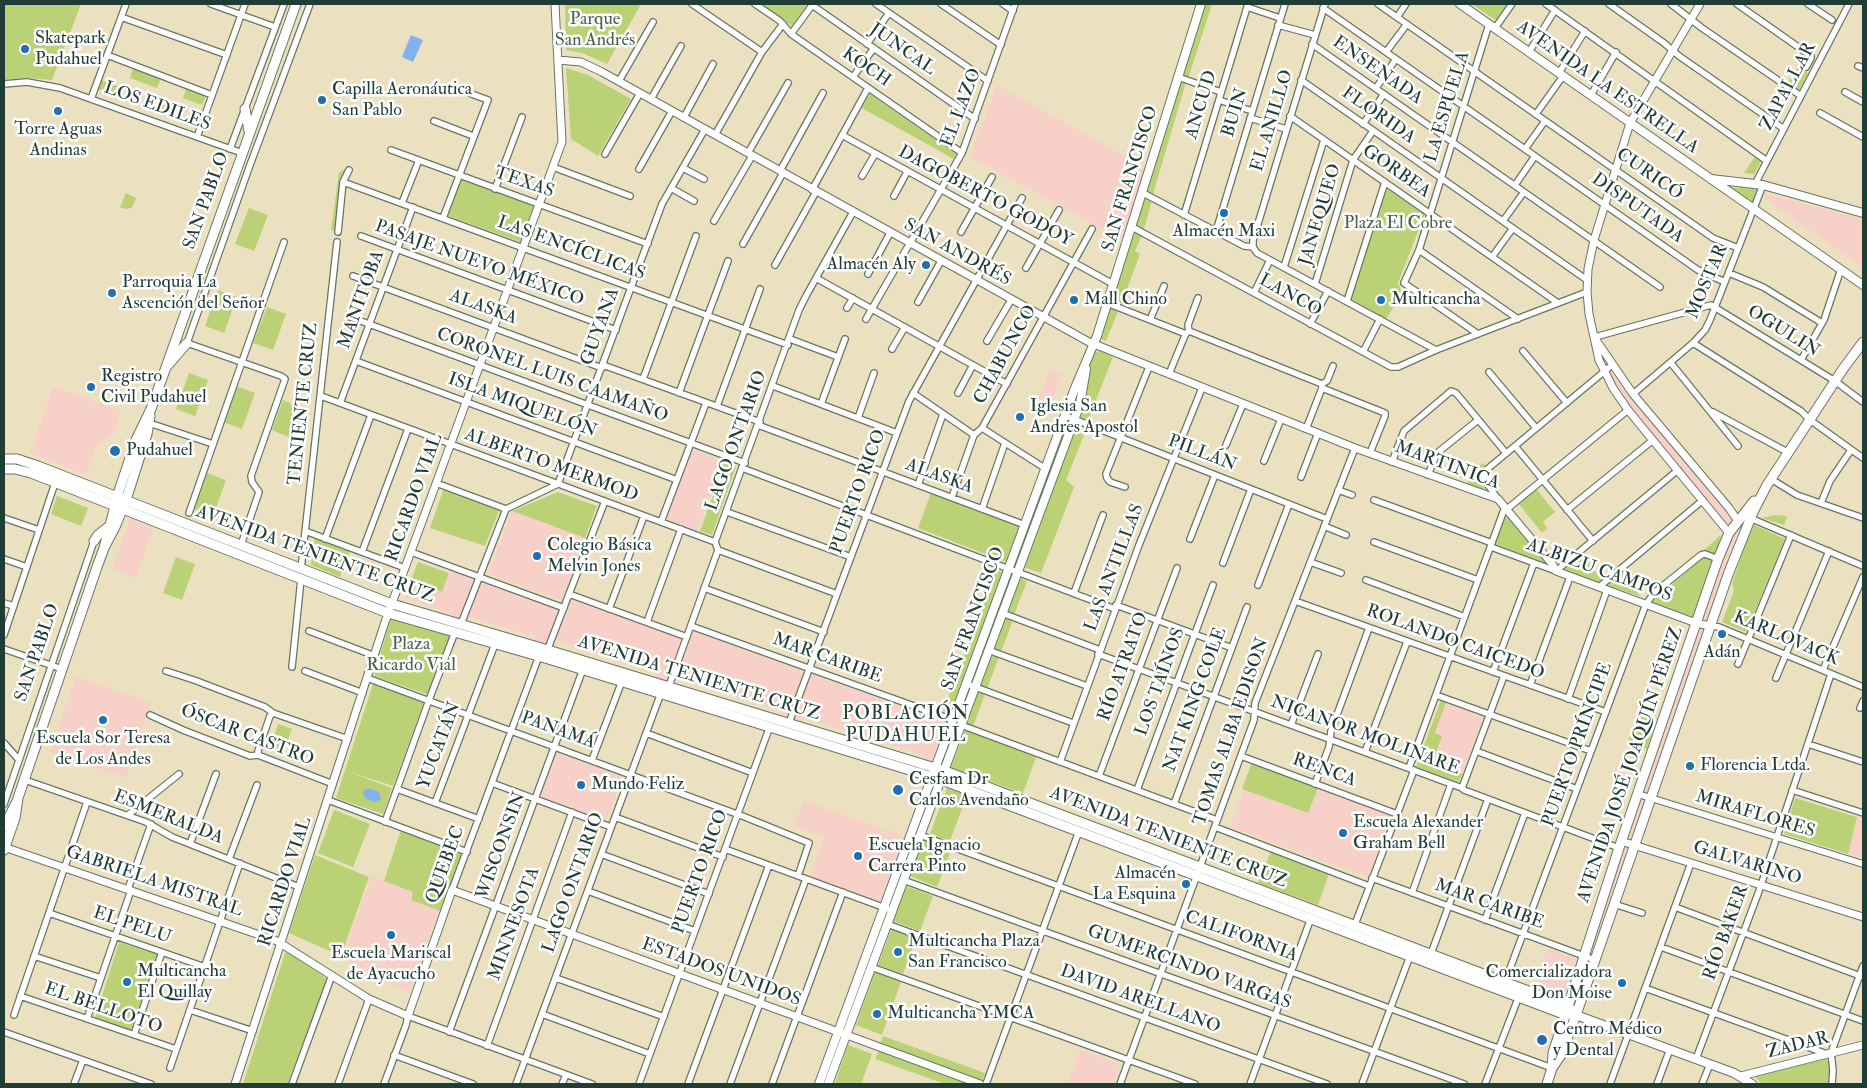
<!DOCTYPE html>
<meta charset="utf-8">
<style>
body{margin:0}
#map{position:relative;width:1867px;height:1088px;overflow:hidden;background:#ebe1c0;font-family:"IM FELL Double Pica",serif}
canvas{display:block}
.frame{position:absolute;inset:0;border:5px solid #1f3d34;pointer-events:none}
</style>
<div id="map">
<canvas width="1867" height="1088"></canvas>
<div class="frame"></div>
</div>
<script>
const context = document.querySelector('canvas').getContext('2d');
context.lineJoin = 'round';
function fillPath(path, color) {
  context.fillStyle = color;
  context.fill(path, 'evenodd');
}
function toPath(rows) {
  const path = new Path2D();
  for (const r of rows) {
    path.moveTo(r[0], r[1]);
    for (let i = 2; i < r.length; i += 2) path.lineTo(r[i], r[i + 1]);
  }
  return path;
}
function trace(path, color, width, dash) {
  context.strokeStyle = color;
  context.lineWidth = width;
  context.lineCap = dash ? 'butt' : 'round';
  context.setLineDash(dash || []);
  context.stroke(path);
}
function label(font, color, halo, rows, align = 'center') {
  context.font = font + ' "IM FELL Double Pica",serif';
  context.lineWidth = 5;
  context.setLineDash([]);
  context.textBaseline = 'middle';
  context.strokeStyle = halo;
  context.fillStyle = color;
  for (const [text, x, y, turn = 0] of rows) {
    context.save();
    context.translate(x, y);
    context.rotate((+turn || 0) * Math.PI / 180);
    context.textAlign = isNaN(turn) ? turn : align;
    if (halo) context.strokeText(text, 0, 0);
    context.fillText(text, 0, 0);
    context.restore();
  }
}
const built = toPath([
 [997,85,1146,168,1123,240,970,157],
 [1765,194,1863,219,1863,268,1764,198],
 [1591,343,1599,347,1615,378,1736,522,1736,538,1700,647,1624,863,1594,957,1581,953,1707,587,1724,530,1622,408,1607,384,1595,357],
 [1050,369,1062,375,1050,407,1038,400],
 [53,387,121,411,112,435,95,448,86,475,30,453],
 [694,451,723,462,697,532,669,522,667,518,691,452],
 [512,511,585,538,563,601,488,574],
 [130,518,153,528,136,578,112,569],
 [451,570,563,611,569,598,683,639,687,629,946,723,931,764,921,761,922,755,805,718,803,723,779,716,780,711,678,679,676,684,654,677,656,671,555,640,553,647,534,641,535,637,469,617,468,622,452,618,453,614,405,598,411,580,442,592],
 [76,676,151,703,126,778,50,752],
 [1446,702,1484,716,1462,774,1432,763,1442,736,1435,733],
 [559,752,620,775,622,778,608,817,604,819,542,797,540,792,555,753],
 [1318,788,1391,816,1368,877,1230,827,1244,790,1308,813],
 [804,801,906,837,882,902,810,876,825,836,794,826],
 [1857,817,1863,819,1863,859,1848,854],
 [372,876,413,892,411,900,440,911,409,993,342,958],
 [1548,948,1580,960,1566,996,1535,984],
 [1080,1050,1121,1064,1113,1084,1073,1084,1068,1082]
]);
const green = toPath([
 [4,4,81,4,52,80,29,78,4,80],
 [565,4,641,4,607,64,582,53,566,50],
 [760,4,809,4,792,26],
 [1203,4,1212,4,1188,79,1181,76],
 [1474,4,1509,4,1497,21,1473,5],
 [1799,66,1808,73,1799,90,1787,83],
 [133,68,161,78,157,88,130,78],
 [566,68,588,75,631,99,598,156,571,139],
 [101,80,120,87,117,96,97,89],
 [1179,81,1186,82,1153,194,1145,191],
 [186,89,206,96,202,105,183,98],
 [870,94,956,154,954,159,862,108],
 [159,103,179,110,176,119,156,112],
 [1756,155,1762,160,1754,174,1744,173],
 [348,166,351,170,343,181,336,230,331,231,339,173],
 [461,179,535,205,521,242,446,215],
 [1386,188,1425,214,1398,283,1402,293,1386,319,1351,299],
 [1731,188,1759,188,1754,203],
 [126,193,136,198,132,208,125,209,120,207],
 [1145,196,1152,200,1144,229,1136,225],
 [249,208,268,215,254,251,235,244],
 [1135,231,1142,235,1135,251,1140,254,1121,305,1112,301],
 [218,290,237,297,224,333,205,326],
 [1110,306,1119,309,1106,341,1099,338],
 [267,307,286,314,273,350,253,343],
 [1099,351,1113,357,1088,420,1081,417,1084,403,1090,364,1094,353],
 [189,373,208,380,195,416,176,409],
 [236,386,255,393,242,429,223,422],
 [283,400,300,407,289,437,272,430],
 [1076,426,1086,430,1066,480,1074,487,1041,573,1023,567],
 [725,462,736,467,712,535,700,531],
 [1483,463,1485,466,1478,474,1478,479,1486,491,1467,485,1469,475],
 [207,473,226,480,213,516,194,509],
 [444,488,500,508,485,546,430,528],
 [1536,489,1555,512,1543,522,1547,528,1542,533,1518,503],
 [558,492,597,506,585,538,512,511],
 [931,493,1020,526,1006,562,918,528],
 [57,496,88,508,81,526,51,514],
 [1775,515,1787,516,1784,525,1762,518],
 [1508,517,1510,518,1546,563,1495,544,1505,518],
 [1752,524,1785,539,1746,632,1722,622,1734,591,1732,584],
 [1721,535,1716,556,1703,551],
 [315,538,350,551,340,577,311,565],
 [1581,555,1602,580,1599,583,1564,570],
 [176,557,195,564,182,600,163,593],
 [1703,557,1713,560,1694,617,1651,603],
 [418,562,449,573,442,592,411,580],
 [996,570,1003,572,951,715,943,712],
 [1620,572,1640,596,1606,585],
 [1019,578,1027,581,1014,615,1007,612],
 [1005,617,1013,620,1001,652,993,649],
 [391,618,450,635,429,695,374,676],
 [991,654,999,657,987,689,979,686],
 [373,684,424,702,393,786,347,771,392,788,383,814,336,798],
 [977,691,985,694,973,727,965,724],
 [1441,700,1446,702,1435,733,1442,736,1432,763,1462,774,1459,782,1416,767],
 [1639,711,1657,717,1647,749,1628,742],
 [278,724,292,729,283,753,270,748],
 [965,730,1036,757,1023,793,951,768],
 [1252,762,1318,788,1308,813,1242,789],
 [947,788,967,795,950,841,930,834],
 [1795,798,1857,817,1848,854,1784,834],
 [334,810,370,824,353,867,318,853],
 [401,830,462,853,440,911,411,900,413,892,384,881],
 [923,840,951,850,937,887,910,876],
 [1212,847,1219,850,1215,862,1208,859],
 [1272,849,1330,871,1318,905,1258,883],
 [315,855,369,877,341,956,289,933],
 [905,886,933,896,920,931,893,921],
 [892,928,917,937,903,974,878,965],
 [119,942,158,955,132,1031,95,1018],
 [287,952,326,978,327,981,287,1084,243,1084,285,953],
 [875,972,901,982,882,1035,856,1025],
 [883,1036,985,1073,982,1082,880,1044],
 [848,1045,872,1054,861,1084,835,1084],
 [879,1050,973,1084,945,1084,875,1059],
 [1825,1058,1829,1062,1830,1084,1762,1084,1754,1076]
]);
const water = toPath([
 [411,35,423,40,413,62,402,57],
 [370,789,379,792,381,797,380,800,374,802,366,799,363,794,364,790]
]);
const minor = toPath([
 [211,4,275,27],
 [692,4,762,52],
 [755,4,780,21,791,34,962,153],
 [876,4,988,81],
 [941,4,1001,45],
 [1003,4,1013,11],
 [1325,4,1253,240,1253,247,1257,253,1436,350],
 [1378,4,1713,238,1738,248],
 [1546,4,1767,161],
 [1609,4,1664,43,1679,56,1784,129],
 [1671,4,1702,28,1801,96],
 [1737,4,1811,56,1811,58,1806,67],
 [1808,4,1832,20],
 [812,5,975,119],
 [1247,7,1280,18],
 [1323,8,1698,270,1725,282],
 [121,17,227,55],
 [1397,17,1406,4],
 [1278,25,1315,35],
 [1495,28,1512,4],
 [791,34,813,4],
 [867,44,889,13],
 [1312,44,1660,287],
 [1386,52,1407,24],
 [1529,52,1555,10],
 [107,55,212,95],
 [1858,66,1863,68],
 [1559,73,1585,31],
 [853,77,874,48],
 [1178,77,1221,92],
 [1301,80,1587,280],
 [619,81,653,22],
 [4,84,27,82,60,88,242,153],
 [1376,88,1396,59],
 [1845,92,1863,102],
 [1591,95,1616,52],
 [91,99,126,4],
 [651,99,681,46],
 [1219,100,1252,111],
 [1820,113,1863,137],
 [1536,114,1563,76],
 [1290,116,1558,303],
 [684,117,713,64],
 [1250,118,1286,129],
 [434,121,473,136],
 [1363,124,1384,94],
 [715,135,762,52,783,24],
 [842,135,1113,284],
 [197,137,245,4],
 [230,149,284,4],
 [1525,149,1545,121],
 [391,150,648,244],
 [748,153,788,83],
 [605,154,640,93],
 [553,167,630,196],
 [683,168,704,179],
 [639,169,672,111],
 [780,171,823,93],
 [862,176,875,154],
 [343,182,788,345],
 [1755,184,1849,4],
 [1515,185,1535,156],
 [671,188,694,201],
 [495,189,522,117],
 [812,190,868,88],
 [1143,193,1244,246,1253,247],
 [894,196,907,172],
 [402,203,419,160],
 [1184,215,1248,4],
 [443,218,488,100,461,90],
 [714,221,752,156],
 [1503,221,1524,192],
 [1132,227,1391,367,1398,367,1436,350,1587,292],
 [1216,231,1285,4],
 [338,232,343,182,349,170],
 [961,232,992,177],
 [361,236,616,330],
 [743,244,783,173],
 [1419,250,1518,319],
 [1492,257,1513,228],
 [775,265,816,192],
 [1284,267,1324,140],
 [1026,268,1059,210],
 [1729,273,1763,287,1822,323],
 [868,274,890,233],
 [353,276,602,368],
 [816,278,1007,384],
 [1315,284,1353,160,1373,131],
 [1254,293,1270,260],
 [1347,301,1385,182],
 [918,302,941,261],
 [1107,303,1186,334],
 [847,308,853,298],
 [350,317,745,463],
 [866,319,962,153,1015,4],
 [1150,320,1164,286],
 [1310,324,1328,291],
 [1189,331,1322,384],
 [1478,334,1404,283,1419,250,1489,24],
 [1595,337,1711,305,1835,381,1863,402],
 [790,339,838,357],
 [987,341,1011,300],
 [1693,343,1801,411,1810,420,1863,458],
 [892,349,905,327],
 [1523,351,1567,403],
 [1363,352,1380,319],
 [1801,360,1824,320,1841,269],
 [356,361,677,480],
 [1671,363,1738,446],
 [603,365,760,422],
 [1489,372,1536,428],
 [1169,374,1186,333,1189,331,1188,325,1198,298],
 [643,379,696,236],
 [773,386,897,433],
 [1322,388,1385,413,1385,416,1370,453],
 [679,393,728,261],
 [913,393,974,435],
 [958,393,973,365],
 [1633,394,1693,343,1705,330,1710,320,1763,185],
 [321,396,715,542],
 [340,403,413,207],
 [821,404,845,339],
 [717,406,760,289],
 [1713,412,1789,453],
 [1066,416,1327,519],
 [858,418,874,373],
 [149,423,213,444],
 [758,425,1025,525],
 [982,428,1046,469],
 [1306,429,1322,388,1322,384,1327,381,1333,366],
 [1226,445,1243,404],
 [1515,446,1593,541],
 [1264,461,1281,419],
 [1392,462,1404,431,1451,391,1456,393,1506,453],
 [742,468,1115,609],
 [1428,475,1437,453,1478,420],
 [1301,477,1318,433],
 [1771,479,1797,495,1863,518],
 [436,483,506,509],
 [918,485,943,414],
 [1125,487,1110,482,1107,478,1106,474,1149,367],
 [1338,490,1352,495],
 [952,497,974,435,982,428,1092,229],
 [1498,499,1483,478,1485,471,1612,365],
 [1374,500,1492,543],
 [1821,503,1830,481,1851,450],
 [982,509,1005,443],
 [1507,509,1628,410],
 [1567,510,1653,440],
 [727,512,851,557],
 [189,513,284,242],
 [4,518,39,530],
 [1750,518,1863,566],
 [661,522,706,403],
 [1324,526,1346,535],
 [305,531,405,568],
 [325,539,371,415],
 [1190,539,1215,475],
 [1374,542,1478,580],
 [241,545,259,492,252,482,251,476,285,379,281,376,187,343,250,165,310,4],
 [1491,547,1556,571,1678,470],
 [718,550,837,594],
 [362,552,408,429],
 [411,552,564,608],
 [4,559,27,567],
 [1310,562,1341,573],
 [1223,563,1251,489],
 [301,569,337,242],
 [1366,580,1465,617],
 [1258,585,1289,504],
 [1599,587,1703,500],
 [704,588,824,632],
 [1074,593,1103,515],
 [569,594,687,637],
 [1295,601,1606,712],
 [4,603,14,606],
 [1116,605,1232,648],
 [609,609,644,516],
 [1002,613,1100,650],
 [647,622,681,529],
 [461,624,506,509,558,484,662,204,705,129],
 [691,626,953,720],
 [1710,626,1719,627,1863,687],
 [309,631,375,656],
 [4,635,55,483],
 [4,649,62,669],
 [988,650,1087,686],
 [547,651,605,501],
 [1098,654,1462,788,1464,790,1619,848],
 [1738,664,1791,535],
 [292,667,301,579],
 [1823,670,1863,577],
 [166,671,194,680,265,707,273,713,348,739],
 [305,671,363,693],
 [1493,672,1534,563],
 [367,678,745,817,809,843,798,876],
 [1776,678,1829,551],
 [967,684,1073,723],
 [1530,685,1570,577],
 [669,686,718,550,715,542,799,310,806,296,853,212],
 [1436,695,1591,751],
 [1568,699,1607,590],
 [1860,708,1863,701],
 [150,715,183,730,250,756,258,755,333,784],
 [789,723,909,401,1022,198],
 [961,725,1217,820],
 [1291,725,1318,654],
 [646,733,753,773],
 [4,743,19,760],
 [1808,744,1863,762],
 [1476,751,1577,789],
 [1365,752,1407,642],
 [258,755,258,751,270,716,273,713],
 [1241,756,1397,814],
 [592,760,622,681],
 [1060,762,1139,545,1202,388],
 [1409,768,1505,507],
 [1099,776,1177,568],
 [25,780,146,822,172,837,299,887],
 [492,783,611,827],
 [1315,784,1329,747,1331,731,1369,628],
 [1462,788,1504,676],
 [397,789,479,819],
 [1137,790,1213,585],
 [1792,790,1863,813],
 [1638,794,1863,864],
 [328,800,467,852],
 [435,803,495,644],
 [4,804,94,541],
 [1174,804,1247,607],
 [128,815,179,774],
 [615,817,723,857],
 [385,822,429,700,455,632],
 [1215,827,1369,886],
 [920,835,1552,1068],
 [190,844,216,774],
 [725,849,888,909],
 [601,854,709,894],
 [229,859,257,785],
 [1372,878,1595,960],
 [903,880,1464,1084],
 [128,889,151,824],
 [452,890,539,656],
 [588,891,695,931],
 [1412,893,1451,784],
 [1614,904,1642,913],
 [1675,907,1863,977],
 [49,913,205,967],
 [1485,920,1525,813],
 [887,924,1327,1084],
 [1354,927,1414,770],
 [1661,947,1863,1021],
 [34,956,101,978],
 [1428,962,1488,799],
 [871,967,1195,1084],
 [556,978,664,1017],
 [1505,982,1646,604,1654,593,1701,555,1705,554,1718,559],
 [1645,988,1827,1054],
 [20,996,176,1049],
 [190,1010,253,1031],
 [542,1014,650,1054],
 [14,1015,87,802],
 [87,1019,131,890],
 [4,1032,151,1084],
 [449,1032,583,669],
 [134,1035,162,952],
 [487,1046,572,812],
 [394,1055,473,1084],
 [1696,1059,1759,891,1831,674],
 [170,1068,240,863],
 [74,1084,83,1060],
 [292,1084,332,975],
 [338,1084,369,999],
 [384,1084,406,1025,408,1016,592,1084],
 [516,1084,661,693],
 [562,1084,566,1075],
 [639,1084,770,726],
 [688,1084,769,865],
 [730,1084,806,879],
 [772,1084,843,892],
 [986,1084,1079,831],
 [1120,1084,1254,720,1255,703,1355,448],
 [1250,1084,1311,918],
 [1362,1084,1410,956],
 [1485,1084,1519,996],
 [1610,1084,1691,863],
 [1657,1084,1670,1049],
 [1702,1084,1710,1064],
 [1832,1084,1833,1070,1831,1053,1863,966]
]);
const tertiary = toPath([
 [1700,4,1630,123,1594,240,1588,269,1587,292,1589,314,1599,360,1613,388,1628,410,1729,533],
 [558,60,581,62,602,72,1089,342,1355,448,1498,499,1553,565,1556,571,1696,623,1710,626],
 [1596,340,1633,394,1729,508,1738,521],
 [1621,841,1863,917],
 [4,847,277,941,369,999,408,1016,452,890,980,1084],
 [1741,1076,1863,1045],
 [235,1084,385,622,562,142,555,4]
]);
const secondary = toPath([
 [1460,4,1863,285],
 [1711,179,1763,185,1863,213],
 [1576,1015,1734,1073,1752,1084],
 [819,1084,1075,388,1097,336,1201,4],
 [828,1084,1080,404,1086,369]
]);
const primary = toPath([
 [245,109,249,131],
 [168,365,187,343],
 [4,459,17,459,38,466,392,604,548,650,945,771,1568,1006,1576,1015],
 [4,469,15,469,31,473,388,613,545,658,942,780,1561,1013,1576,1015],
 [94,541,98,535,108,527],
 [104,548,119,491,136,440,151,409,296,4],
 [4,827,16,803],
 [4,850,15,818,18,798,97,567,104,548,115,527,126,500,147,434,150,416],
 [1552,1068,1561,1055,1576,1015,1729,572,1753,512,1767,485,1843,369,1863,342],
 [1547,1084,1552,1068,1553,1053,1619,848,1718,559,1729,533,1754,501]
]);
const markers = [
 [25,49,5,"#1f6fb2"],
 [322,100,5,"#1f6fb2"],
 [58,111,5,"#1f6fb2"],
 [1224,213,5,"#1f6fb2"],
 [926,265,5,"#1f6fb2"],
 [112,293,5,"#1f6fb2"],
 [1074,300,5,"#1f6fb2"],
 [1381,300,5,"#1f6fb2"],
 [91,387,5,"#1f6fb2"],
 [1020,417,5,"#1f6fb2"],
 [115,451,6,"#1f6fb2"],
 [537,556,5,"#1f6fb2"],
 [1722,634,5,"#1f6fb2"],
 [103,720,5,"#1f6fb2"],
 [1690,766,5,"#1f6fb2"],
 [581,785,5,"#1f6fb2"],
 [898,790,6,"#1f6fb2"],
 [1343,833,5,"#1f6fb2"],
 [858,856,5,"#1f6fb2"],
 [1186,884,5,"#1f6fb2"],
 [391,935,5,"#1f6fb2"],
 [898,952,5,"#1f6fb2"],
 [127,982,5,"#1f6fb2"],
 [1622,983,5,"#1f6fb2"],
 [877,1014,5,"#1f6fb2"],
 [1542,1040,6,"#1f6fb2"]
];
const parkNames = [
 ["Parque",595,20],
 ["San Andrés",595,41],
 ["Plaza El Cobre",1398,224],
 ["Plaza",411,645],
 ["Ricardo Vial",411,666]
];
const poiNames = [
 ["Skatepark",35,39],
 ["Pudahuel",35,60],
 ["Capilla Aeronáutica",332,90],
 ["San Pablo",332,111],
 ["Torre Aguas",58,130,"center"],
 ["Andinas",58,151,"center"],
 ["Almacén Maxi",1224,232,"center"],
 ["Almacén Aly",916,265,"right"],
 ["Parroquia La",122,283],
 ["Ascención del Señor",122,304],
 ["Mall Chino",1084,300],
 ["Multicancha",1391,300],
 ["Registro",101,377],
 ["Civil Pudahuel",101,398],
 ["Iglesia San",1030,407],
 ["Andres Apostol",1030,428],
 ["Pudahuel",126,451],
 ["Colegio Básica",547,546],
 ["Melvin Jones",547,567],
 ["Adán",1722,653,"center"],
 ["Escuela Sor Teresa",103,739,"center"],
 ["de Los Andes",103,760,"center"],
 ["Florencia Ltda.",1700,766],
 ["Cesfam Dr",909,780],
 ["Carlos Avendaño",909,801],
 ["Mundo Feliz",591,785],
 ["Escuela Alexander",1353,823],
 ["Graham Bell",1353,844],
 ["Escuela Ignacio",868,846],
 ["Carrera Pinto",868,867],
 ["Almacén",1176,874,"right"],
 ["La Esquina",1176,895,"right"],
 ["Multicancha Plaza",908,942],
 ["San Francisco",908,963],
 ["Escuela Mariscal",391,954,"center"],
 ["de Ayacucho",391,975,"center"],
 ["Multicancha",137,972],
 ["El Quillay",137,993],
 ["Comercializadora",1612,973,"right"],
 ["Don Moise",1612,994,"right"],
 ["Multicancha YMCA",887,1014],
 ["Centro Médico",1553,1030],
 ["y Dental",1553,1051]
];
const streetNames = [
 ["JUNCAL",902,50,35],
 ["KOCH",866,68,35],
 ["ENSENADA",1377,71,35],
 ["ZAPALLAR",1789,87,-62],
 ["AVENIDA LA ESTRELLA",1607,88,35],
 ["ANCUD",1202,105,-73],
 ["LOS EDILES",157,107,20],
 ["LA ESPUELA",1448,107,-73],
 ["EL LAZO",962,108,-69],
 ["BUIN",1236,113,-73],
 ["FLORIDA",1378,116,35],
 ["EL ANILLO",1273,121,-73],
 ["GORBEA",1396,172,35],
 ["CURICÓ",1649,175,35],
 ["SAN FRANCISCO",1131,179,-73],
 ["TEXAS",524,183,19],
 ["DAGOBERTO GODOY",985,197,28],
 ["SAN PABLO",207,201,-70],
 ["DISPUTADA",1637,209,35],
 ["JANEQUEO",1321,215,-73],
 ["LAS ENCÍCLICAS",571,249,20],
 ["SAN ANDRÉS",957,253,29],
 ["PASAJE NUEVO MÉXICO",479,264,20],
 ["MOSTAR",1708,282,-67],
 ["LANCO",1290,296,29],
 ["MANITOBA",362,300,-70],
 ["ALASKA",483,308,20],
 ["GUYANA",601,327,-70],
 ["OGULIN",1783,332,32],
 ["CHABUNCO",1006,355,-61],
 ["CORONEL LUIS CAAMAÑO",552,376,20],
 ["TENIENTE CRUZ",304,404,-84],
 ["ISLA MIQUELÓN",522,406,20],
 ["LAGO ONTARIO",737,441,-70],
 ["PILLÁN",1202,454,21],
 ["ALBERTO MERMOD",551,466,20],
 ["MARTINICA",1447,466,20],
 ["ALASKA",939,477,20],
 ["PUERTO RICO",859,492,-70],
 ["RICARDO VIAL",415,498,-70],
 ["AVENIDA TENIENTE CRUZ",315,555,20],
 ["LAS ANTILLAS",1115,568,-69],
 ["ALBIZU CAMPOS",1599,571,20],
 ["SAN FRANCISCO",974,619,-70],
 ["KARLOVACK",1786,639,23],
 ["ROLANDO CAICEDO",1455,643,20],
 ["SAN PABLO",38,653,-71],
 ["MAR CARIBE",827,659,20],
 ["RÍO ATRATO",1124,667,-70],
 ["AVENIDA TENIENTE CRUZ",699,679,17],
 ["LOS TAÍNOS",1161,682,-70],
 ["NAT KING COLE",1196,700,-70],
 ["PANAMÁ",558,731,20],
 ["TOMAS ALBA EDISON",1232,732,-71],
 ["ÓSCAR CASTRO",247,736,21],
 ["NICANOR MOLINARE",1365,736,20],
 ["PUERTO PRÍNCIPE",1578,745,-70],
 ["YUCATÁN",440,746,-69],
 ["AVENIDA JOSÉ JOAQUÍN PÉREZ",1631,765,-71],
 ["RENCA",1324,771,20],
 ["MIRAFLORES",1755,815,17],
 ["ESMERALDA",168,818,22],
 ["AVENIDA TENIENTE CRUZ",1168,838,21],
 ["WISCONSIN",502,846,-70],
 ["GALVARINO",1747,864,17],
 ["QUEBEC",446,865,-70],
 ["PUERTO RICO",701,872,-70],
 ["GABRIELA MISTRAL",154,882,19],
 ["RICARDO VIAL",286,882,-72],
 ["LAGO ONTARIO",574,883,-70],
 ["MAR CARIBE",1489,905,20],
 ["MINNESOTA",515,924,-70],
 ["EL PELU",132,926,19],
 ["RÍO BAKER",1727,933,-70],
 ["CALIFORNIA",1241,937,20],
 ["GUMERCINDO VARGAS",1189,968,20],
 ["ESTADOS UNIDOS",721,973,20],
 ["DAVID ARELLANO",1140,1000,20],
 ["EL BELLOTO",103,1009,19],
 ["ZADAR",1798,1046,-14]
];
const neighbourhoodNames = [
 ["POBLACIÓN",906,715],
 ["PUDAHUEL",906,737]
];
fillPath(built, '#f7d1c7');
fillPath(green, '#bbd175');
fillPath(water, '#81b2ed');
trace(minor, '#667665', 8);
trace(tertiary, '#667665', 9);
trace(secondary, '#667665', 10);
trace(primary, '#667665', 11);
trace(minor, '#fff', 5.5);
trace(tertiary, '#fff', 7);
trace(secondary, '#fff', 8);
trace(primary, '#fff', 9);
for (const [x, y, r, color] of markers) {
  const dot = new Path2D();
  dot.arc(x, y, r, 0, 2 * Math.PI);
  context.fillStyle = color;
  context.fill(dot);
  trace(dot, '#fff', 2);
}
label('18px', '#466244', '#fff', parkNames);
label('18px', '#1f3d34', '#fff', poiNames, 'left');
label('18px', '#1f3d34', '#fff', streetNames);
context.letterSpacing = '1px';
label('19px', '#1f3d34', '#fff', neighbourhoodNames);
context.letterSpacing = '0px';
</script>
